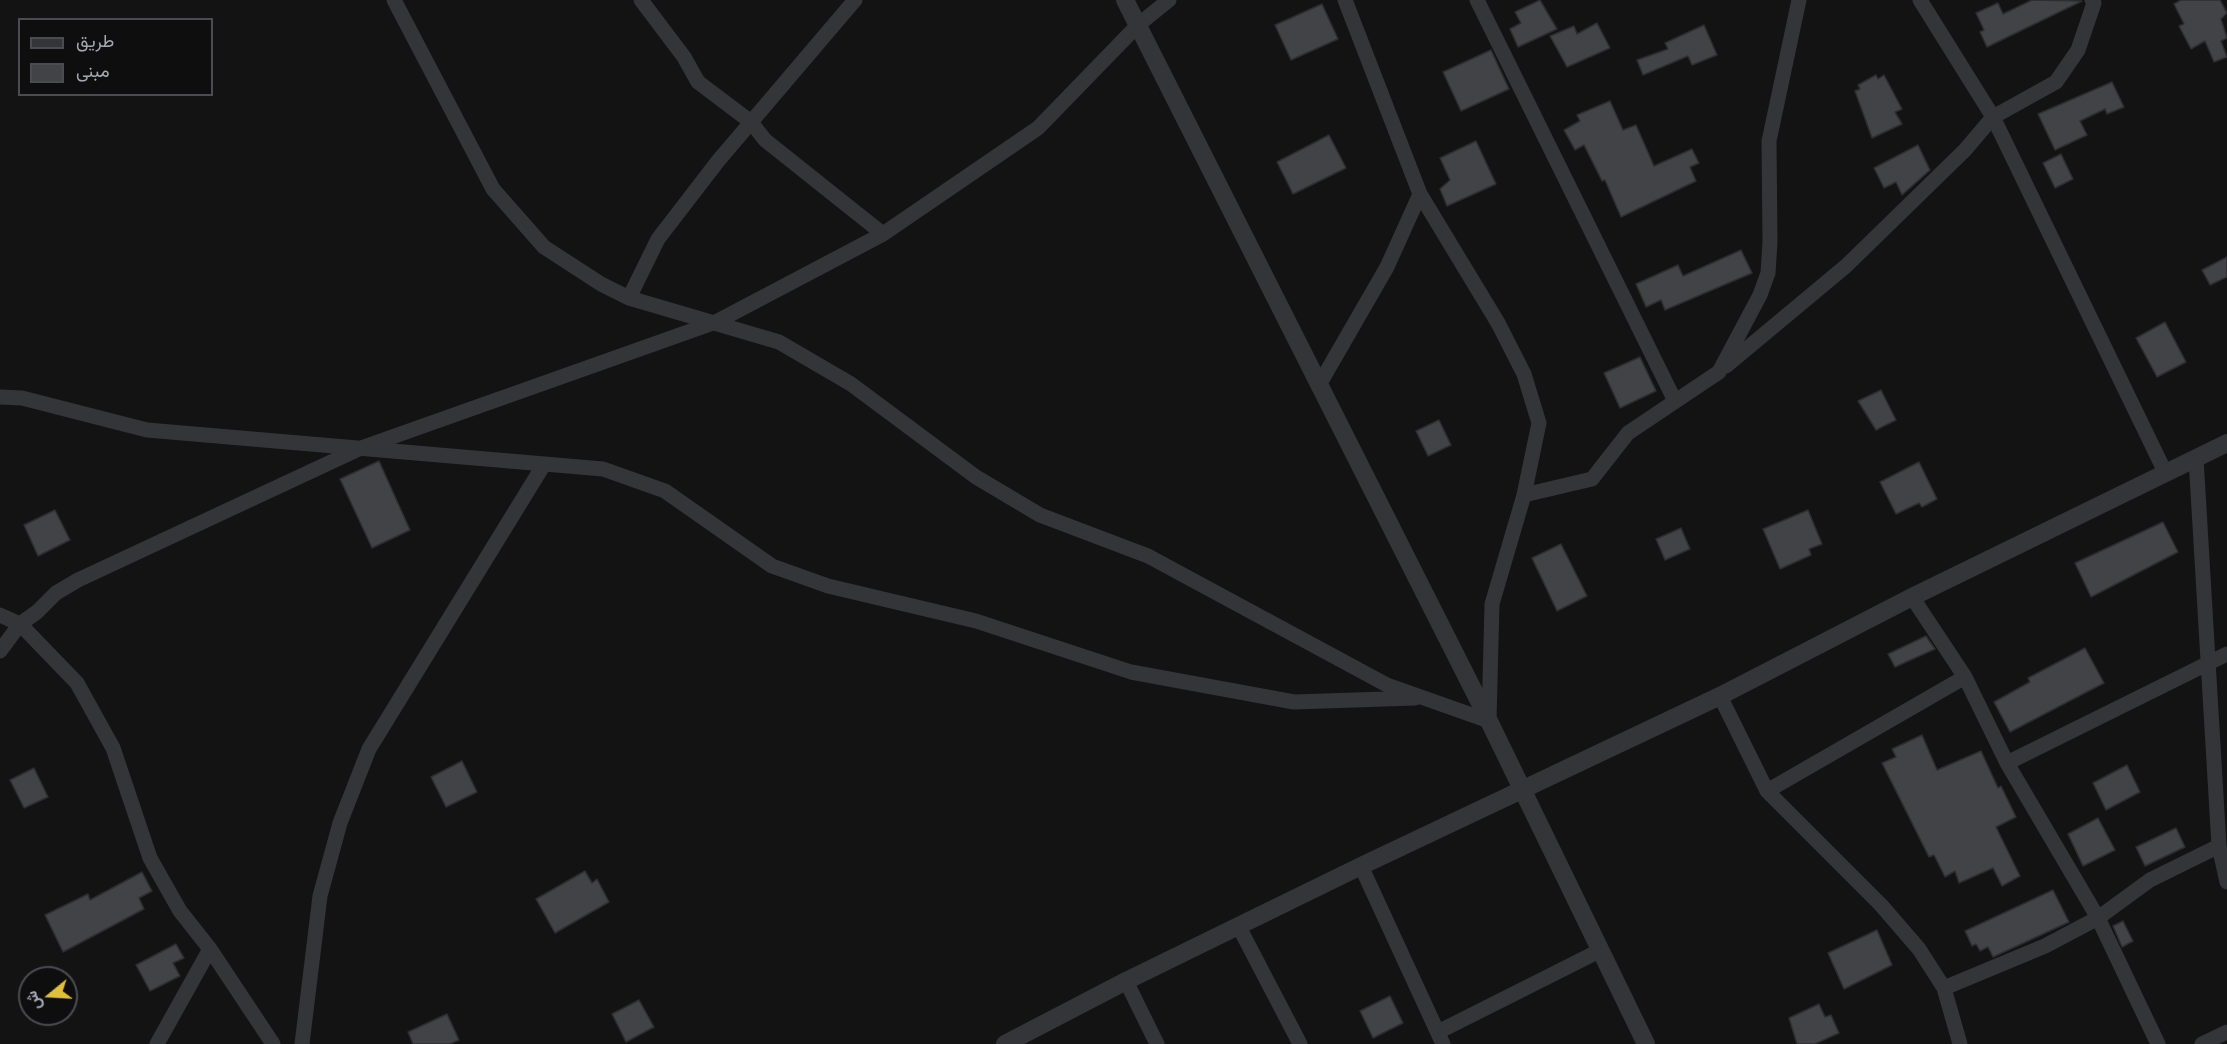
<!DOCTYPE html>
<meta charset="utf-8">
<style>
body{margin:0}
#map{position:relative;width:2227px;height:1044px;overflow:hidden;background:#131314;font-family:Quicksand,Vazirmatn,sans-serif}
canvas{display:block}
.legend{position:absolute;left:18px;top:18px;width:195px;height:78px;box-sizing:border-box;background:#0e0e0f;border:2px solid #4b4c51;margin:0;padding:8px 10px;list-style:none;font-size:18px;color:#a6a8b4}
.legend li{display:flex;align-items:center;gap:12px;height:30px}
.legend b{width:30px;border:2px solid #4b4c51}
.north{position:absolute;left:18px;top:966px;width:60px;height:60px;box-sizing:border-box;background:#0e0e0f;border:2px solid #4b4c51;border-radius:50%;rotate:252deg;font-size:16px;font-weight:700;line-height:24px;text-align:center;color:#a6a8b4}
.north::after{content:'';display:block;margin:auto;width:21px;height:27px;background:#e0be3f;clip-path:polygon(50% 0,100% 100%,50% 72%,0 100%)}
</style>
<div id="map">
<canvas width="2227" height="1044"></canvas>
<ul class="legend">
<li><b style="height:8px;background:#343539"></b>طريق</li>
<li><b style="height:16px;background:#424347"></b>مبنى</li>
</ul>
<div class="north">ش</div>
</div>
<script>
const context = document.querySelector('canvas').getContext('2d');
context.lineJoin = 'round';
function fillPath(path, color) {
  context.fillStyle = color;
  context.fill(path, 'evenodd');
}
function toPath(rows) {
  const path = new Path2D();
  for (const r of rows) {
    path.moveTo(r[0], r[1]);
    for (let i = 2; i < r.length; i += 2) path.lineTo(r[i], r[i + 1]);
  }
  return path;
}
function trace(path, color, width, dash) {
  context.strokeStyle = color;
  context.lineWidth = width;
  context.lineCap = dash ? 'butt' : 'round';
  context.setLineDash(dash || []);
  context.stroke(path);
}
const building = toPath([
 [1540,0,1557,29,1518,47,1510,29,1521,23,1515,12,1540,0],
 [2032,0,2082,1,1987,47,1980,32,1984,30,1976,13,1998,3,2003,14,2032,0],
 [2181,0,2220,0,2227,13,2221,19,2227,38,2221,41,2227,57,2214,62,2205,41,2191,49,2179,26,2184,24,2174,4,2181,0],
 [1322,4,1338,39,1291,60,1275,25,1322,4],
 [1597,23,1610,48,1567,67,1550,36,1574,26,1577,34,1597,23],
 [1704,25,1717,55,1692,65,1688,56,1643,75,1637,60,1668,49,1665,43,1704,25],
 [1491,50,1509,89,1461,111,1443,72,1491,50],
 [1876,75,1878,79,1884,75,1902,109,1895,112,1902,124,1872,138,1855,91,1860,89,1858,85,1876,75],
 [2112,82,2124,107,2107,114,2105,109,2080,121,2087,135,2055,150,2038,114,2112,82],
 [1610,101,1623,130,1636,125,1654,166,1692,149,1699,163,1690,167,1696,181,1621,217,1605,180,1602,181,1584,145,1575,150,1564,130,1580,121,1577,115,1610,101],
 [1329,135,1346,168,1293,194,1277,162,1329,135],
 [1476,141,1496,184,1447,206,1440,189,1450,180,1440,158,1476,141],
 [1918,145,1930,170,1902,195,1896,182,1884,188,1874,168,1918,145],
 [2061,154,2073,179,2055,188,2043,163,2061,154],
 [1741,250,1752,273,1665,310,1661,300,1646,307,1636,284,1678,265,1683,276,1741,250],
 [2227,257,2227,277,2210,285,2202,270,2227,257],
 [2165,322,2186,362,2157,377,2136,338,2165,322],
 [1640,357,1656,391,1620,408,1604,373,1640,357],
 [1881,390,1896,420,1876,430,1858,401,1881,390],
 [1439,420,1451,445,1428,456,1416,431,1439,420],
 [379,461,410,530,372,548,340,479,379,461],
 [1919,462,1937,499,1922,507,1919,503,1896,514,1880,482,1919,462],
 [55,510,70,540,38,556,24,525,55,510],
 [1808,510,1822,544,1809,549,1811,555,1780,569,1763,529,1808,510],
 [2163,522,2178,552,2091,597,2075,563,2163,522],
 [1681,528,1690,549,1665,560,1656,539,1681,528],
 [1561,544,1587,596,1557,611,1532,558,1561,544],
 [1926,636,1935,649,1895,667,1888,654,1926,636],
 [2085,648,2104,683,2010,732,1994,702,2030,682,2028,678,2085,648],
 [1922,735,1937,770,1981,751,1998,788,2001,786,2016,817,1996,827,2020,876,2002,886,1993,868,1959,883,1955,871,1945,877,1934,855,1929,857,1882,763,1896,757,1892,749,1922,735],
 [462,761,477,792,446,807,431,777,462,761],
 [2127,765,2140,792,2106,810,2093,783,2127,765],
 [34,768,48,797,24,808,10,780,34,768],
 [2098,818,2115,850,2083,866,2068,834,2098,818],
 [2176,828,2185,847,2145,866,2136,847,2176,828],
 [585,871,592,883,597,879,609,902,555,933,536,899,585,871],
 [142,872,152,891,139,898,144,909,63,952,45,915,88,894,90,900,142,872],
 [2053,890,2069,922,1993,957,1988,947,1980,951,1976,944,1972,946,1965,931,2053,890],
 [2123,921,2133,941,2122,947,2113,926,2123,921],
 [1877,930,1892,965,1844,989,1828,953,1877,930],
 [176,944,184,958,173,963,180,976,150,991,136,965,176,944],
 [1390,996,1403,1023,1373,1038,1360,1011,1390,996],
 [639,1000,654,1027,626,1042,612,1014,639,1000],
 [1819,1004,1825,1017,1831,1015,1839,1033,1815,1044,1797,1044,1789,1018,1819,1004],
 [447,1014,459,1040,450,1044,413,1044,408,1032,447,1014]
]);
const minor = toPath([
 [394,0,493,189,544,247,601,284,629,298,779,342,851,384,976,477,1040,515,1148,556,1387,685,1489,721,1492,604,1524,495,1592,479,1628,433,1719,372,1760,295,1768,273,1770,242,1769,141,1799,0],
 [641,0,684,57,698,82,751,122,765,140,883,234],
 [1477,0,1675,401],
 [1920,0,1993,117,2166,474],
 [1420,194,1498,323,1524,374,1539,423,1524,495],
 [629,298,658,239,718,161,855,0],
 [1726,366,1846,266,1965,150,1993,117,2056,82,2078,50,2094,3,2092,0],
 [1319,385,1387,267,1420,194,1345,0],
 [0,397,22,398,147,430,603,469,665,491,772,566,828,586,976,621,1131,672,1294,702,1415,698],
 [2196,458,2219,846,2227,882],
 [1912,597,1965,677,2007,763,2098,918,2158,1044],
 [0,615,20,624,77,683,113,748,150,858,180,911,210,949,273,1044],
 [0,651,20,624,37,612,56,593,78,580,361,448,716,322,883,234,1038,128,1138,25,1169,0],
 [1720,696,1767,791,1881,905,1919,949,1944,988,1960,1044],
 [2007,763,2227,654],
 [1767,791,1965,677],
 [1361,866,1443,1044],
 [1239,927,1300,1044],
 [1126,981,1157,1044],
 [1944,988,2045,946,2098,918,2150,880,2219,846],
 [1438,1032,1599,951],
 [157,1044,210,949],
 [302,1044,320,896,340,823,369,749,543,466],
 [2202,1044,2227,1032]
]);
const tertiary = toPath([
 [1125,0,1489,721,1646,1044],
 [1005,1044,1126,981,1361,866,1720,696,1912,597,2227,443]
]);
fillPath(building, '#424347');
trace(building, '#2e2d30', 1.5);
trace(minor, '#343539', 15);
trace(tertiary, '#343539', 18);
</script>
